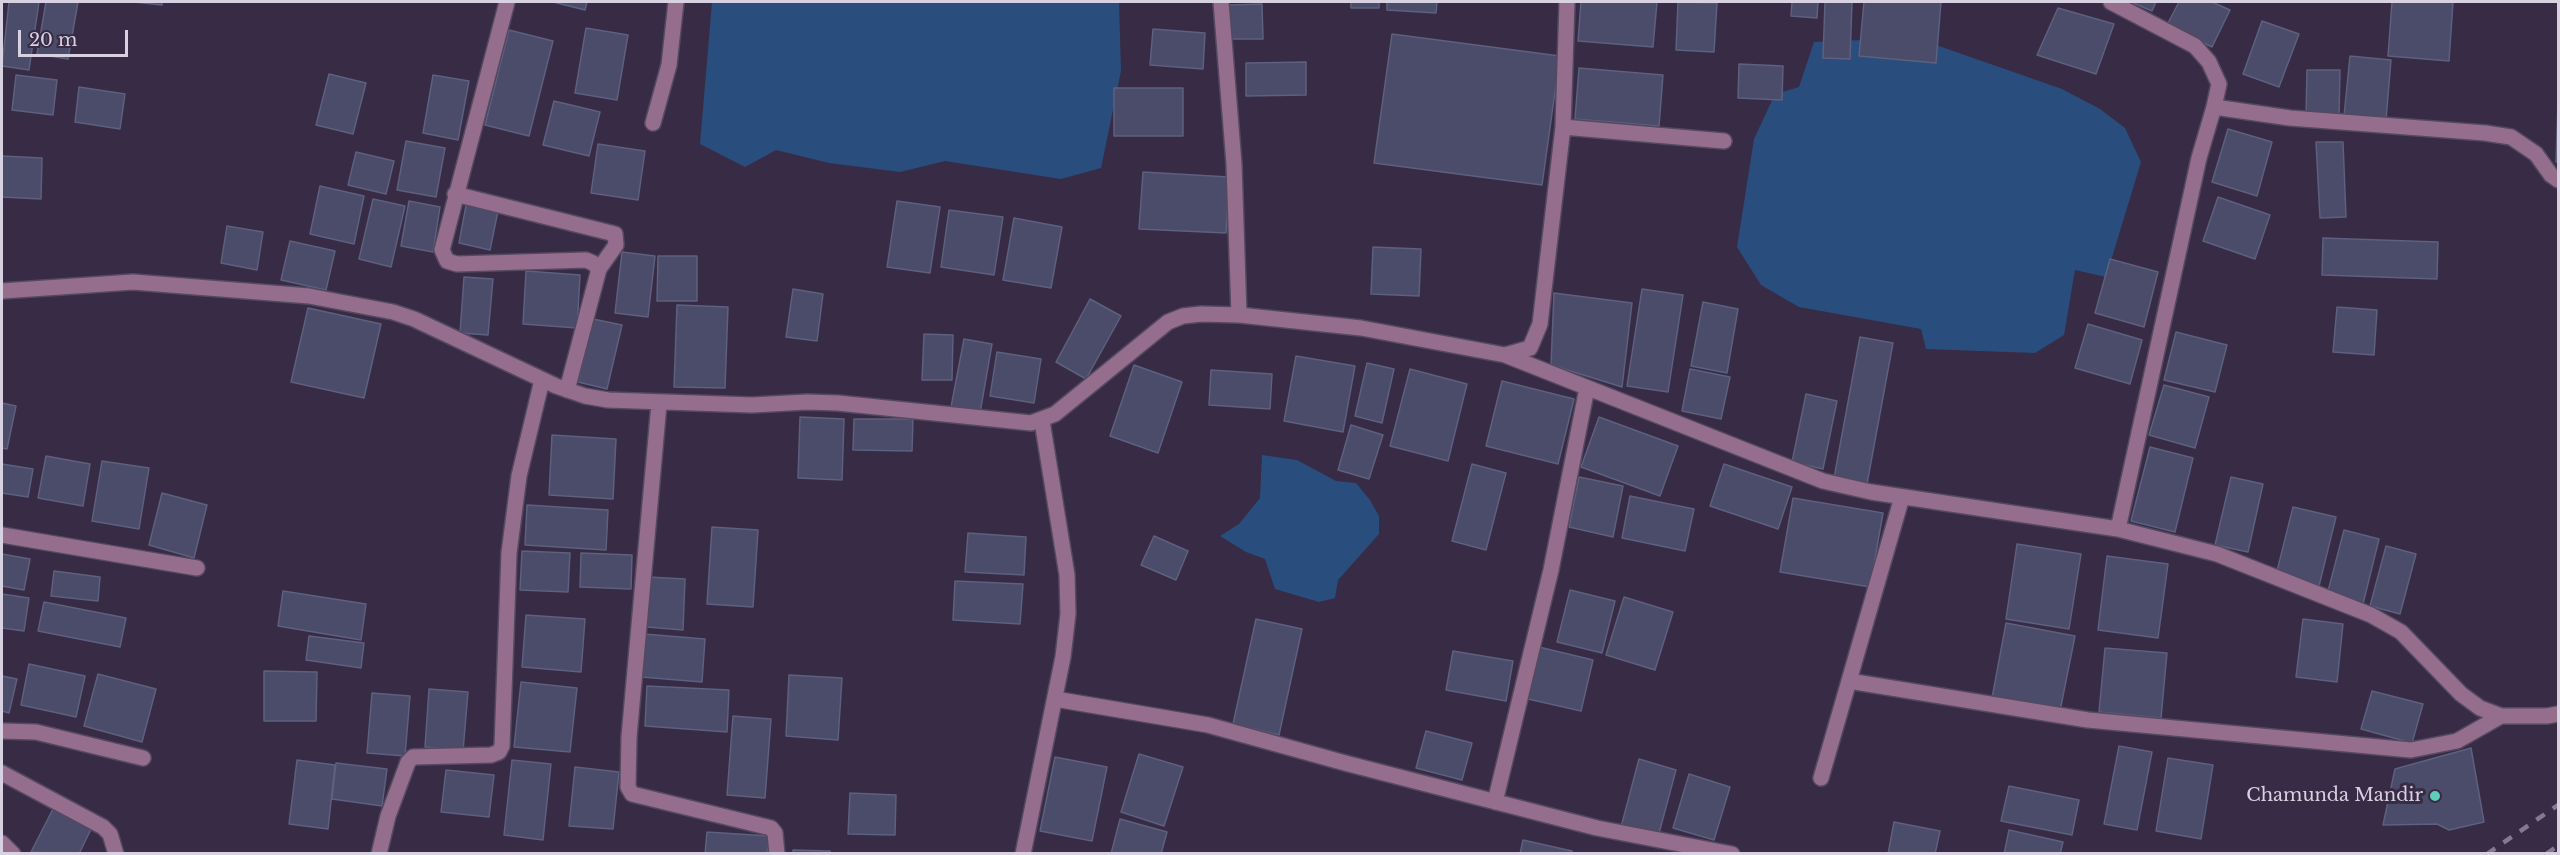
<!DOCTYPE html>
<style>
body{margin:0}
#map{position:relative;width:2560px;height:855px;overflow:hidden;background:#382b45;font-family:"Libre Baskerville",serif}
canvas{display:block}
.frame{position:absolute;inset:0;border:3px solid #d8d1e1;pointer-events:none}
.scale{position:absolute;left:18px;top:30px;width:110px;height:27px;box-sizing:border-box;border:3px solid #d8d1e1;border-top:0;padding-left:8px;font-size:18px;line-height:21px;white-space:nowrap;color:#d8d1e1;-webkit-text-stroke:4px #382b45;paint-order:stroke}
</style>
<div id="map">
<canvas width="2560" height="855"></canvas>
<div class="frame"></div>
<div class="scale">20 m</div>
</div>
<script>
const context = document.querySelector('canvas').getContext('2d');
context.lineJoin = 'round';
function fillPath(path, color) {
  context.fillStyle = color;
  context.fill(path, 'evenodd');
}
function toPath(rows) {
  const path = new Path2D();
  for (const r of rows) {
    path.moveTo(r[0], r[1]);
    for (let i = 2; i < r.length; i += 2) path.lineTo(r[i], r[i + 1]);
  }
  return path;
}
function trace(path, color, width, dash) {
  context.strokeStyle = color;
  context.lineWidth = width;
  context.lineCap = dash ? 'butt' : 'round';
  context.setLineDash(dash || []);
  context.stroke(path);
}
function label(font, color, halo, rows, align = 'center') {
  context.font = font + ' "Libre Baskerville",serif';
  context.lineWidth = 6;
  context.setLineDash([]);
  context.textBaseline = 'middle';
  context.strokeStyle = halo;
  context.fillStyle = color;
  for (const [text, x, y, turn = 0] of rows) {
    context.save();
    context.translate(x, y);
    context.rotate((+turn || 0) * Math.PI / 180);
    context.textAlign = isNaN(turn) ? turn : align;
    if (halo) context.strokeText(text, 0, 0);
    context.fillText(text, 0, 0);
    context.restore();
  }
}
const water = toPath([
 [712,2,1119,2,1121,71,1101,168,1061,179,945,161,900,172,829,163,776,150,745,167,700,144],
 [1916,38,2062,89,2100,109,2125,128,2141,162,2106,277,2075,270,2064,335,2035,353,1926,349,1921,329,1799,307,1761,285,1737,247,1754,139,1775,94,1799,87,1814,42],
 [1262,455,1297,460,1336,481,1356,483,1370,500,1379,516,1379,534,1338,580,1335,598,1319,602,1275,589,1265,559,1246,552,1220,536,1239,524,1260,498]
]);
const building = toPath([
 [9,2,39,2,29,70,2,66,9,2],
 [46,2,78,2,68,59,37,54,46,2],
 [134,2,162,2,162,5,134,2],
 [553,2,587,2,585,10,553,2],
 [1351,2,1379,2,1379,8,1351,8,1351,2],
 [1387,2,1437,2,1436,13,1387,10,1387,2],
 [1581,2,1657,2,1653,47,1578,41,1581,2],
 [1678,2,1717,3,1714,52,1676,50,1678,2],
 [1792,2,1818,2,1817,18,1791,16,1792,2],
 [1825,2,1852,2,1850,59,1823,58,1825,2],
 [1864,2,1941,2,1936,63,1859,56,1864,2],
 [2131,2,2156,2,2152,11,2131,2],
 [2179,2,2212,2,2230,10,2212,47,2167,25,2179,2],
 [2392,2,2453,2,2449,61,2388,56,2392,2],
 [1262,4,1263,39,1229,39,1229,5,1262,4],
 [2058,8,2114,24,2096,74,2037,55,2058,8],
 [2262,21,2299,34,2279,87,2243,74,2262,21],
 [586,28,628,35,617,100,575,93,586,28],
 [1153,29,1205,33,1203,69,1150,65,1153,29],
 [509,30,553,41,529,136,485,125,509,30],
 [1392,34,1560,56,1542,185,1374,163,1392,34],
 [2350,56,2391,60,2386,120,2344,116,2350,56],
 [1306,62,1306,95,1246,96,1246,63,1306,62],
 [1739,64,1783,66,1782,100,1738,98,1739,64],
 [1579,68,1663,75,1659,126,1575,119,1579,68],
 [2307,70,2340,70,2339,118,2306,117,2307,70],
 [329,74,366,83,353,134,316,125,329,74],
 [16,75,57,80,53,115,12,110,16,75],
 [433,75,469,81,458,140,423,133,433,75],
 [79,87,125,94,120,129,75,122,79,87],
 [1114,88,1183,88,1183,136,1114,136,1114,88],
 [554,101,600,112,589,156,543,145,554,101],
 [2558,101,2558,162,2556,162,2558,101],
 [2228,129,2272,142,2257,196,2212,182,2228,129],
 [406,141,445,148,436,197,397,190,406,141],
 [2316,142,2343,142,2346,217,2320,218,2316,142],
 [598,144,645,151,638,200,591,193,598,144],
 [356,152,394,161,386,194,348,185,356,152],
 [2,156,42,158,41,199,2,197,2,156],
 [1143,172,1229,177,1226,233,1139,229,1143,172],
 [320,186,364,196,354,244,310,234,320,186],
 [2218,197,2270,215,2255,259,2203,241,2218,197],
 [373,199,405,206,391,267,359,259,373,199],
 [467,200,499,206,490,250,459,243,467,200],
 [409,201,440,207,433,252,401,246,409,201],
 [897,201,940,207,930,273,887,267,897,201],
 [949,210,1003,217,994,275,941,267,949,210],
 [1014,218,1062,227,1051,288,1003,280,1014,218],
 [227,226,263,232,257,270,221,263,227,226],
 [2323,238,2438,242,2437,279,2322,275,2323,238],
 [290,241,335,251,326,290,281,280,290,241],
 [1373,247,1421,249,1419,296,1371,294,1373,247],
 [622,252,655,256,648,317,615,313,622,252],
 [658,256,697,256,697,301,657,301,658,256],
 [2110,259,2158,272,2144,327,2095,313,2110,259],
 [526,271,580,275,577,328,523,324,526,271],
 [464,277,493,279,488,335,460,333,464,277],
 [793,289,823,294,817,341,786,337,793,289],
 [1642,289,1683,295,1668,392,1627,386,1642,289],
 [1554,293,1632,303,1622,387,1551,365,1554,293],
 [1090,299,1121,316,1086,379,1056,362,1090,299],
 [1703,302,1738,309,1727,373,1691,366,1703,302],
 [677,305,728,307,725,388,674,387,677,305],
 [2337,307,2377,310,2374,355,2333,352,2337,307],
 [308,308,381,324,364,398,291,382,308,308],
 [593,319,622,325,607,389,578,382,593,319],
 [2088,324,2142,340,2130,384,2075,368,2088,324],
 [2176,332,2227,345,2215,392,2164,380,2176,332],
 [924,334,953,335,952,380,922,380,924,334],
 [1860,337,1893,343,1867,484,1834,478,1860,337],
 [964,339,992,344,980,413,951,407,964,339],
 [997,352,1041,359,1034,403,990,396,997,352],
 [1296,356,1355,366,1343,432,1284,421,1296,356],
 [1367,363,1394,369,1382,423,1355,416,1367,363],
 [1134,365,1182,382,1158,453,1110,436,1134,365],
 [1410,369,1467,384,1448,461,1390,446,1410,369],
 [1690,369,1730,377,1721,419,1682,411,1690,369],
 [1211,370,1272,374,1270,409,1209,405,1211,370],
 [1502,381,1574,399,1558,464,1486,446,1502,381],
 [2164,385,2209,397,2195,448,2149,435,2164,385],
 [1806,394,1837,401,1823,469,1792,462,1806,394],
 [2,403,16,406,7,449,2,448,2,403],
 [800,417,844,419,842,480,798,478,800,417],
 [1599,417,1678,446,1660,496,1581,467,1599,417],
 [854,419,913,419,912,451,853,450,854,419],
 [1351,425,1383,435,1369,479,1338,470,1351,425],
 [552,435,616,439,613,499,549,495,552,435],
 [2150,447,2193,458,2175,532,2131,521,2150,447],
 [46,456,90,464,83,506,38,498,46,456],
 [102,461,149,468,139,529,92,521,102,461],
 [2,464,33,469,28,497,2,493,2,464],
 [1472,464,1506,473,1486,550,1452,541,1472,464],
 [1724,464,1792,487,1778,529,1710,506,1724,464],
 [1579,477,1623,486,1613,537,1569,527,1579,477],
 [2231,477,2263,484,2248,552,2215,545,2231,477],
 [162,493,207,505,194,558,149,545,162,493],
 [1630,496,1694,509,1685,551,1622,538,1630,496],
 [1793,498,1883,513,1870,587,1780,572,1793,498],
 [527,505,608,510,606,550,525,545,527,505],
 [2293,507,2336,517,2319,586,2276,575,2293,507],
 [712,527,758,530,753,607,707,604,712,527],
 [2344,530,2379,539,2363,604,2327,595,2344,530],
 [968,533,1026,537,1024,575,965,572,968,533],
 [1154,536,1188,551,1176,580,1141,565,1154,536],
 [2017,544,2081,554,2069,629,2006,619,2017,544],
 [2386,546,2416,554,2400,614,2370,606,2386,546],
 [522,551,570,553,568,592,520,590,522,551],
 [581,553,632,555,631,589,580,587,581,553],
 [2,554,30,559,24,590,2,586,2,554],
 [2107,556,2168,564,2158,638,2098,630,2107,556],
 [54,571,100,577,98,601,51,596,54,571],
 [649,577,685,579,683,630,647,627,649,577],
 [955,581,1023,584,1020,624,953,620,955,581],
 [1570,590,1615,601,1602,653,1557,642,1570,590],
 [283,591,366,604,361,640,278,626,283,591],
 [2,594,29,598,24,631,2,628,2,594],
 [1624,597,1673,612,1655,670,1606,655,1624,597],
 [44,602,126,618,120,647,38,631,44,602],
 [526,615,585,619,581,672,522,667,526,615],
 [1256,619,1302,629,1279,735,1233,724,1256,619],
 [2303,619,2343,624,2337,682,2296,677,2303,619],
 [2006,623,2075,636,2060,711,1992,698,2006,623],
 [644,634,705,639,702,682,641,677,644,634],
 [309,636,364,643,361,668,306,660,309,636],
 [1539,647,1593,660,1581,711,1528,699,1539,647],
 [2105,648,2167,653,2161,718,2099,712,2105,648],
 [1453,651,1513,661,1506,701,1446,690,1453,651],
 [29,664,85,676,76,717,21,705,29,664],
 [264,671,317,672,316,721,264,721,264,671],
 [98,674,156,689,142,742,84,726,98,674],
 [789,675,842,678,838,740,786,736,789,675],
 [2,676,17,679,9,713,2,711,2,676],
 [521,682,577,688,570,752,514,747,521,682],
 [647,686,729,690,727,732,645,726,647,686],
 [429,689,468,692,463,751,425,747,429,689],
 [2372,691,2423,704,2412,743,2361,729,2372,691],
 [372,693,410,696,405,756,367,753,372,693],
 [733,716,771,719,765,798,727,795,733,716],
 [1426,731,1472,743,1462,780,1416,768,1426,731],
 [2119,746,2152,752,2137,830,2104,824,2119,746],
 [2471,748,2484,822,2449,830,2437,824,2383,825,2395,769,2471,748],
 [1139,754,1183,767,1164,826,1121,812,1139,754],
 [1055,757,1107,767,1092,841,1040,831,1055,757],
 [2168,758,2213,765,2201,839,2156,831,2168,758],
 [1639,759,1676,770,1658,837,1621,827,1639,759],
 [297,760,335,765,328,829,289,824,297,760],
 [512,760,551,764,543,840,504,835,512,760],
 [336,763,387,769,382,806,332,799,336,763],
 [575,767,619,772,613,829,569,826,575,767],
 [446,770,494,775,489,817,441,812,446,770],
 [1689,774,1730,787,1714,840,1673,828,1689,774],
 [2009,786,2079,800,2072,835,2001,821,2009,786],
 [850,793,896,795,895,835,848,834,850,793],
 [56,803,94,823,79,854,31,852,56,803],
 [1120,819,1167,832,1161,854,1111,854,1120,819],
 [1894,822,1940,831,1935,854,1888,854,1894,822],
 [2009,830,2063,842,2060,854,2004,854,2009,830],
 [707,832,769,836,767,854,705,854,707,832],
 [1523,840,1572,851,1571,854,1520,854,1523,840],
 [793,850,830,851,830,854,793,854,793,850]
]);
const minor = toPath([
 [507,2,442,250,447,261,457,264,586,260,593,263,599,269,567,390],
 [1221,2,1234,164,1239,315],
 [2111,2,2195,46,2209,62,2219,84,2214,107],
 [653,123,669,65,676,2],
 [1563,127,1724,141],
 [455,194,615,234,616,245,599,269],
 [2,291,133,282,309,296,393,312,414,319,556,386,585,396,608,400,752,405,807,402,838,403,1031,423,1055,414,1168,322,1183,316,1201,314,1239,315,1361,328,1505,355,1530,348,1540,324,1563,127,1567,2],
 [1505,355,1823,481,1871,492,2118,529,2217,554,2371,615,2401,632,2461,694,2480,708,2501,716,2547,716,2558,714],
 [659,404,629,737,628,787,632,794,771,828,775,833,777,854],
 [2118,529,2199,158,2214,107,2290,118,2485,133,2511,137,2536,154,2551,175,2558,180],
 [2,535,197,568],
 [1849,681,2088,720,2411,750,2457,741,2501,716],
 [1055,699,1208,725,1345,763,1597,828,1732,854],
 [2,731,36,732,143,758],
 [2,773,103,827,110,834,116,854],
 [1821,778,1902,497],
 [1495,802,1551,570,1587,388],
 [2,843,13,854],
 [379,854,388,816,408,762,413,757,491,755,499,752,502,746,509,553,519,476,542,380],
 [1023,854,1063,657,1068,614,1067,575,1042,421]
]);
const rail = toPath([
 [2487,854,2558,805],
 [2546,854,2558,846]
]);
const markers = [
 [2435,796,6,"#5eceb8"]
];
const poiNames = [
 ["Chamunda Mandir",2423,796]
];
fillPath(water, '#294e7d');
fillPath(building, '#4a4c69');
trace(building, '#5d607e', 1.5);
trace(minor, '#554961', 18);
trace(minor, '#956e8e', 15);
trace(rail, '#847a90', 4.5, [10, 10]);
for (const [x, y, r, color] of markers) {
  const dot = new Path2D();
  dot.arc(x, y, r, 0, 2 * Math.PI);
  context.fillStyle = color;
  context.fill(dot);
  trace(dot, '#382b45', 2);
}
label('18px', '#d8d1e1', '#382b45', poiNames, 'right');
</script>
